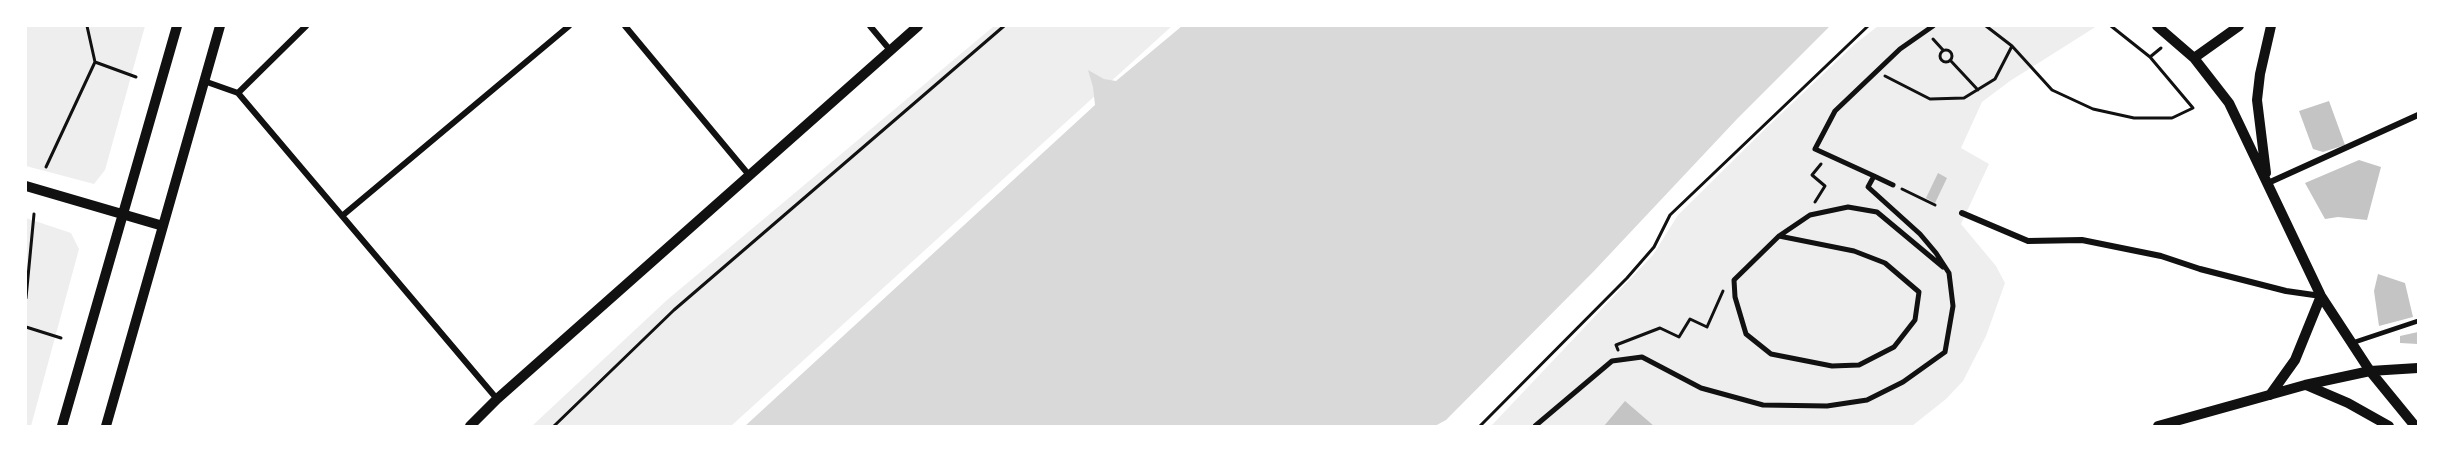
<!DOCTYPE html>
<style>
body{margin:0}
#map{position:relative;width:2444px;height:452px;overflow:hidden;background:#fff;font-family:"Public Sans",sans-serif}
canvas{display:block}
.frame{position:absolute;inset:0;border:27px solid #fff;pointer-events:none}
</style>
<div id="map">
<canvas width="2444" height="452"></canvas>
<div class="frame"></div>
</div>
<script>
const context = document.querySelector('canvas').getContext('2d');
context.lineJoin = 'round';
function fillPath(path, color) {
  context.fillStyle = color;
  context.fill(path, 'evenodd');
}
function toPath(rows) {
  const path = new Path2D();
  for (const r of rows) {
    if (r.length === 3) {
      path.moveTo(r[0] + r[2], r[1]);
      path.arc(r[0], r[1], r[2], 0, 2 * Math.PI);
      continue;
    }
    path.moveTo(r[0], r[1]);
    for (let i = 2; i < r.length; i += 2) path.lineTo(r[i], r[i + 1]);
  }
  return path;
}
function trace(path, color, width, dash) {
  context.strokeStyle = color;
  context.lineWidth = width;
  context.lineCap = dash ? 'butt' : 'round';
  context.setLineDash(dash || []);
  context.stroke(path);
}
const green = toPath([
 [27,26,145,26,105,170,94,184,26,166,26,32],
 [994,26,1172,26,731,426,532,426,667,300],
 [1878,26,2097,26,2010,81,1982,102,1961,148,1989,164,1961,224,1996,266,2005,283,1986,336,1963,381,1946,399,1912,426,1491,426,1653,255,1678,215,1764,130,1855,44],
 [26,218,71,233,79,249,31,426,26,426]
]);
const water = toPath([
 [1182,26,1830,26,1737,119,1594,271,1446,420,1435,426,745,426,1095,105,1093,87,1088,70,1104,79,1116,81]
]);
const building = toPath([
 [2329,101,2345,145,2323,152,2313,149,2299,111],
 [2359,160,2381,167,2367,220,2338,217,2325,219,2305,183],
 [1938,173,1947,178,1935,203,1926,198],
 [2378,274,2405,283,2413,317,2379,326,2374,291],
 [2418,332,2418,344,2400,343,2400,336],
 [1625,401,1654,426,1604,426]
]);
const path = toPath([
 [1986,26,2012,46,2052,90,2093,109,2134,118,2172,118,2193,108,2150,57,2111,26],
 [1933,39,1943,50],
 [1946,56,6],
 [2150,57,2161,48],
 [1950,60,1978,90],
 [95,62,136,77],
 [1885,76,1930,99,1964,98,1995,79,2012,46],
 [46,167,95,62,87,26],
 [1902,189,1935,205],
 [1815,202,1825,186,1812,175,1821,164],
 [26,298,34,214],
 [26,327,61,338],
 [1618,350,1616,345,1660,328,1679,337,1690,319,1707,327,1723,291],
 [554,426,674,310,1004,26],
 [1480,426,1627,278,1654,247,1670,215,1868,26]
]);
const service = toPath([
 [2352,343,2418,321]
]);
const pedestrian = toPath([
 [1874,176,1893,185],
 [1779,236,1854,251,1885,263,1919,292,1915,320,1894,347,1859,365,1832,366,1771,354,1746,334,1735,297,1734,280,1779,236,1810,215,1848,207,1877,212,1943,267],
 [1535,426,1612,361,1642,357,1701,388,1763,405,1827,406,1867,400,1903,382,1945,352,1953,306,1949,273,1936,253,1920,234,1868,187,1874,176,1815,149,1835,111,1900,49,1933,26]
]);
const minor = toPath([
 [625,26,749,175],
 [870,26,890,50],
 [204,81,238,93,306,26],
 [238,93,497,399],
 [2268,183,2418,115],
 [1962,213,2028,241,2082,240,2161,256,2200,269,2286,291,2321,296],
 [342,216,569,26]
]);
const tertiary = toPath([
 [2157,26,2194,58,2229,103,2321,296,2370,371,2415,426],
 [2194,58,2239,26],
 [2266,173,2257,100,2260,74,2271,26],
 [26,186,163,226],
 [2306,385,2348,403,2389,426],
 [2270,395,2295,360,2321,296],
 [62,426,177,26],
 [106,426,220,26],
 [470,426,497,399,918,26],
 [2158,426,2305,385,2370,371,2418,368]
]);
fillPath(green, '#eee');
fillPath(water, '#d9d9d9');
fillPath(building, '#c4c4c4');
trace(path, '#111', 3);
trace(service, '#111', 4.5);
trace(pedestrian, '#111', 5);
trace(minor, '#111', 6);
trace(tertiary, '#111', 10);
</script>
